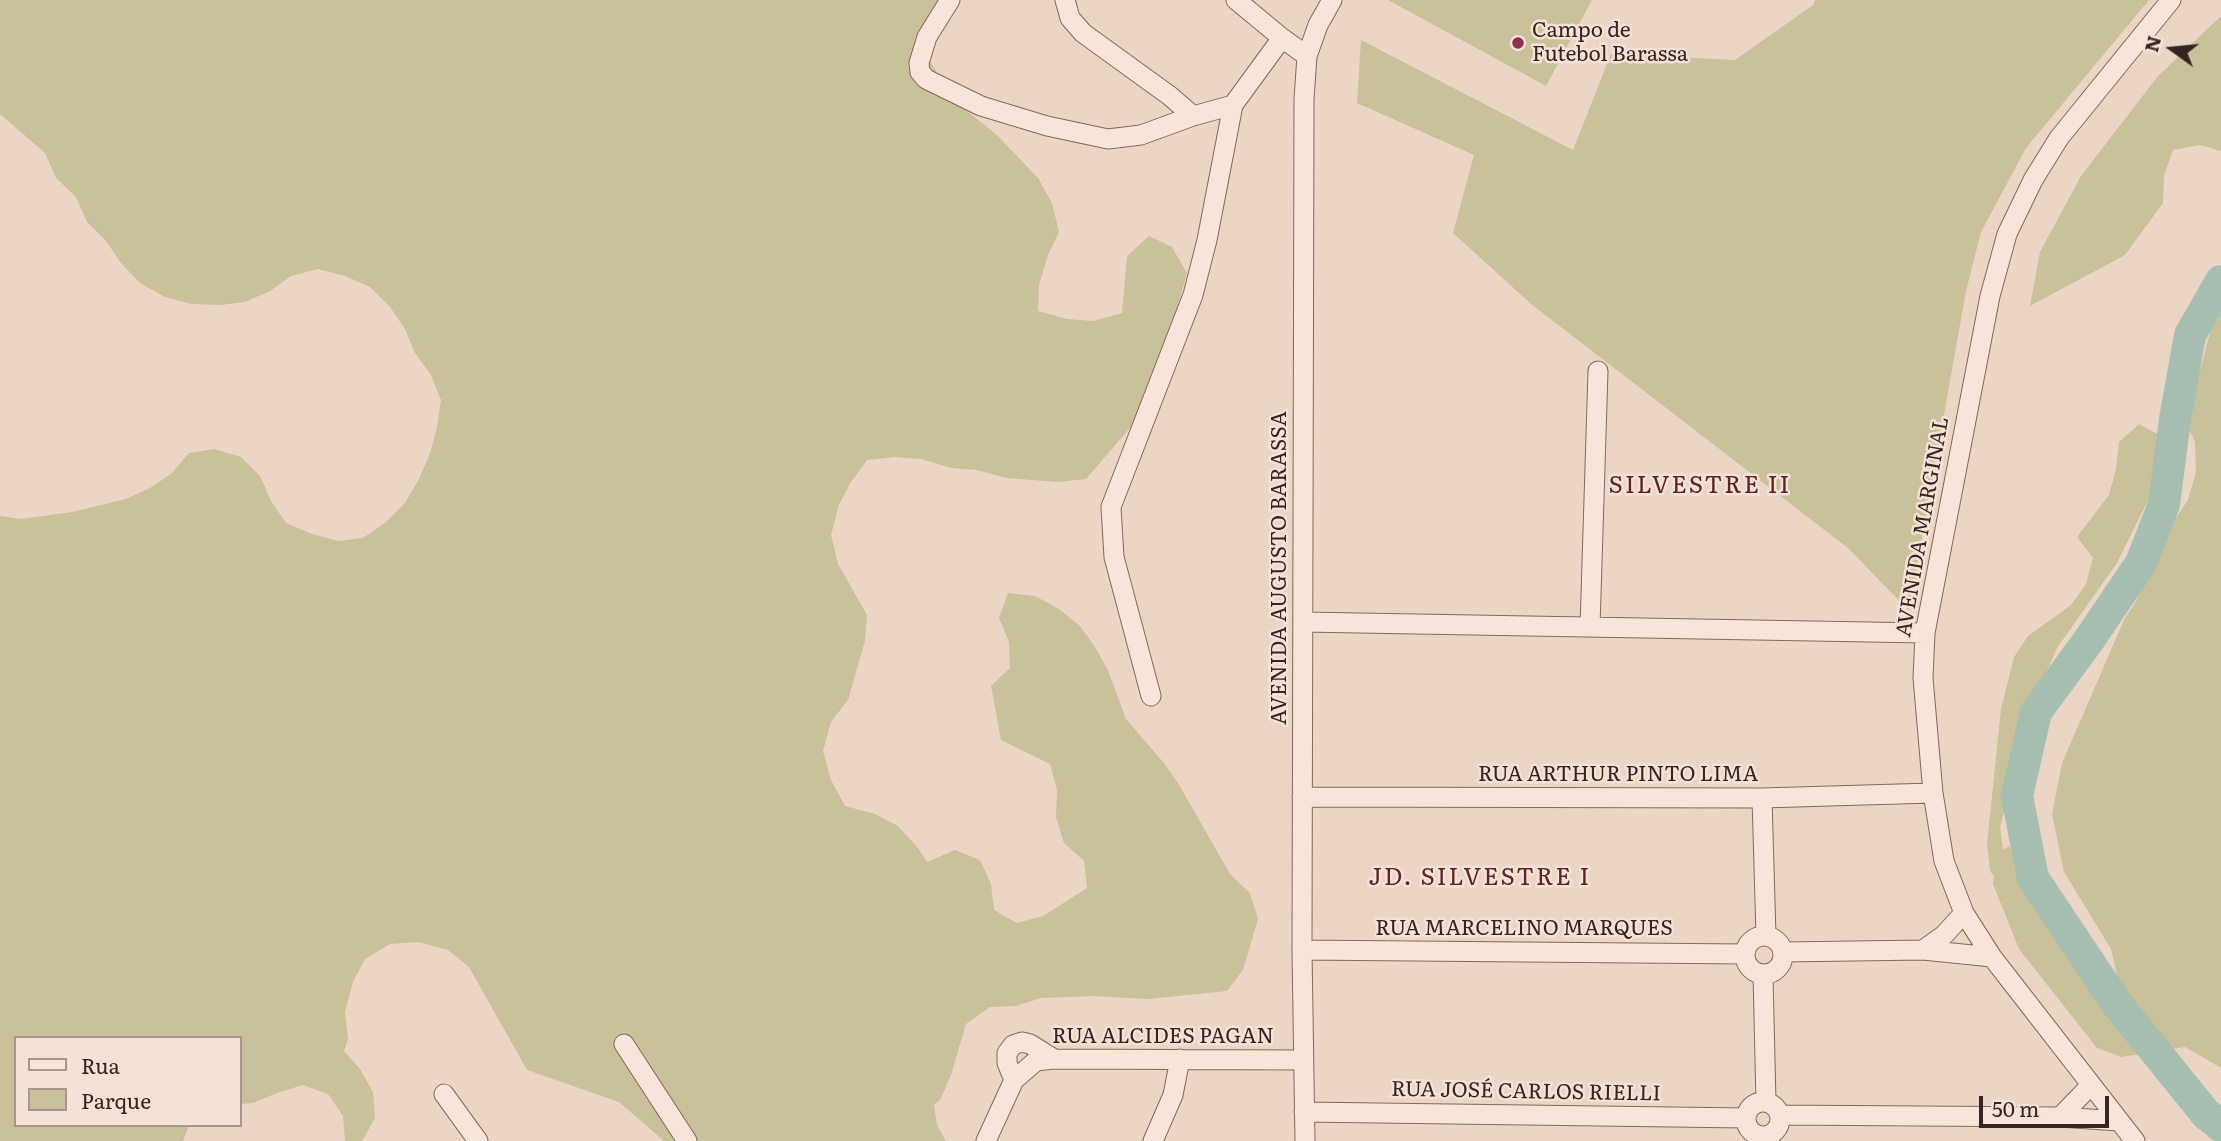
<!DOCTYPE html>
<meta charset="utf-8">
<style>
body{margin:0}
#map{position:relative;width:2221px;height:1141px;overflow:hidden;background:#ebd6c6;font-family:Literata,serif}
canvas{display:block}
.legend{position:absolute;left:14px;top:1036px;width:228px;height:91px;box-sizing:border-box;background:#f3e2d5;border:2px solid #a7968d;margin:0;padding:9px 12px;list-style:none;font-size:21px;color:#362420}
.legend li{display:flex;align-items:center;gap:14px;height:35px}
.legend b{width:35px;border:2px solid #a7968d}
.north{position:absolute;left:2137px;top:14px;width:70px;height:70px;-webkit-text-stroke:5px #f3e2d5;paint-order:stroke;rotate:285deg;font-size:19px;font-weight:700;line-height:28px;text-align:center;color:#362420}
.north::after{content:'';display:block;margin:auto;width:24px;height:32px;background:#362420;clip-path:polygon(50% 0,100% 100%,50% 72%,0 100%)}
.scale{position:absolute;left:1979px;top:1096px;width:130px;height:32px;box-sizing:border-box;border:4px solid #362420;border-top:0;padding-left:9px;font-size:21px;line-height:24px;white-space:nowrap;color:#362420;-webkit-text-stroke:5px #f3e2d5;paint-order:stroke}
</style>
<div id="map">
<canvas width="2221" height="1141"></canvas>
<ul class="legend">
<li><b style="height:9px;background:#f6e5d8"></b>Rua</li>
<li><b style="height:19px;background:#c8c19a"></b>Parque</li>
</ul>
<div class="north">N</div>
<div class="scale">50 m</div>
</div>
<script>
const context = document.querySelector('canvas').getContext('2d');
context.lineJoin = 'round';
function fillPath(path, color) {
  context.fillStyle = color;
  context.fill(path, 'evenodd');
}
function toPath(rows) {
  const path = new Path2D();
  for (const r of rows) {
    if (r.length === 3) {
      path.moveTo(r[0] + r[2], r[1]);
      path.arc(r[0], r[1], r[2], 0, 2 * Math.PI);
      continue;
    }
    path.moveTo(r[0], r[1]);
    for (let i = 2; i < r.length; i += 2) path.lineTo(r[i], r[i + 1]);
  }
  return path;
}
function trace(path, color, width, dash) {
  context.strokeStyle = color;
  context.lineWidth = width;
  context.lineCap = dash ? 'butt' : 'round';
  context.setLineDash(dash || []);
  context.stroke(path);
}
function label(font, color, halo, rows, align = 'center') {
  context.font = font + ' Literata,serif';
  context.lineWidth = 5;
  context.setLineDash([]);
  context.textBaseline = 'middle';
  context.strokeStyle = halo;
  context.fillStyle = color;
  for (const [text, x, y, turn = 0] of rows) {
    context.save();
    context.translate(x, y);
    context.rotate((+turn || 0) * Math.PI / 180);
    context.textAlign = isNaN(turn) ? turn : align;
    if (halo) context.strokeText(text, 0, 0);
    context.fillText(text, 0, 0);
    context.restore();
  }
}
const green = toPath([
 [0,0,954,0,924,50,953,100,996,134,1038,178,1052,203,1059,232,1048,255,1039,285,1038,311,1067,319,1093,321,1122,313,1127,256,1149,236,1172,247,1187,273,1162,362,1141,415,1086,479,1058,482,1006,478,977,470,951,468,921,459,895,457,867,460,851,482,839,505,831,535,838,564,867,615,865,641,848,700,831,722,823,751,831,780,845,806,875,814,898,826,918,848,927,862,955,850,980,860,991,884,994,910,1017,923,1043,916,1087,888,1084,861,1064,843,1056,817,1057,790,1050,764,1001,740,991,686,1010,668,1009,642,999,618,1008,593,1035,596,1059,609,1080,626,1095,647,1108,670,1126,719,1163,762,1178,783,1230,874,1250,893,1258,919,1243,970,1227,991,1148,999,1093,996,1041,998,1016,1006,990,1007,966,1024,951,1075,940,1100,934,1105,937,1125,946,1141,664,1141,619,1102,527,1070,469,967,448,950,418,942,390,944,365,959,353,982,345,1012,348,1039,344,1051,360,1069,373,1092,375,1118,362,1141,345,1141,343,1116,328,1094,303,1085,277,1093,253,1103,240,1104,240,1038,16,1038,16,1125,189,1125,183,1141,0,1141,0,516,21,519,72,512,126,499,150,488,172,473,189,453,214,449,241,457,260,476,271,501,286,523,312,534,338,541,363,538,386,522,405,503,419,479,430,453,437,427,441,400,431,375,415,353,405,329,390,307,370,287,345,276,318,269,291,276,270,291,245,302,220,305,191,304,165,297,140,283,121,263,106,241,87,222,76,197,56,178,45,153,0,114],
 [1388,0,1592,0,1546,86],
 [1815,0,2149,0,2026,148,1981,232,1966,291,1909,611,1848,548,1531,304,1453,233,1474,155,1357,103,1361,40,1573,150,1611,54,1735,60,1813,5],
 [2221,16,2221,151,2200,145,2173,150,2164,176,2163,203,2125,255,2030,306,2040,252,2081,176,2158,76],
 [2221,310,2221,1068,2185,1047,2121,1057,2097,1048,2019,949,1993,884,1994,876,1990,871,1987,844,2001,709,2014,657,2028,636,2071,605,2086,584,2093,558,2077,537,2109,495,2116,469,2119,442,2139,424,2163,437,2162,465,2153,490,2117,563,2057,648,2046,673,2027,723,2000,827,2003,850,2009,846,2074,940,2099,967,2117,975,2111,949,2064,872,2052,814,2062,763,2124,620,2135,603,2171,525,2188,500,2196,472,2195,442,2186,423,2210,333]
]);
const river = toPath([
 [2221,281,2190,335,2175,419,2164,504,2141,563,2089,640,2036,712,2017,796,2033,878,2117,1004,2206,1114,2221,1126]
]);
const minor = toPath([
 [950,0,927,37,919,63,920,72,926,79,981,106,1047,126,1108,139,1141,135,1193,116,1233,105],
 [1065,0,1070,18,1083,33,1170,96,1193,116],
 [1236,0,1282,38],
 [1303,622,1925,633],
 [1590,627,1598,371],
 [1151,696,1114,557,1111,507,1193,295,1207,240,1233,105,1282,38,1307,56],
 [1302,797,1762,798,1933,793],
 [1762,798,1766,936],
 [1764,955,19],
 [1302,950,1745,954],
 [1923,950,1944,935,1964,913],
 [1783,952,1923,950,1992,957],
 [1763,975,1766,1102],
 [624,1044,687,1141],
 [1014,1080,1007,1063,1007,1053,1013,1045,1022,1042,1030,1044,1054,1059],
 [444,1094,478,1141],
 [1763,1119,17],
 [1304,1112,1746,1118],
 [1780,1115,2060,1117,2119,1121],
 [2060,1117,2091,1085],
 [986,1141,1014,1080,1036,1061,1054,1059,1303,1060],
 [1153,1141,1173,1095,1180,1059],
 [1305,1141,1302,950,1304,99,1307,56,1318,25,1332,0],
 [2135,1141,1992,957,1964,913,1944,861,1933,793,1923,678,1925,633,1990,296,2007,234,2033,180,2059,138,2171,0]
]);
const markers = [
 [1518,43,7,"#90314b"]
];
const poiNames = [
 ["Campo de",1532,31],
 ["Futebol Barassa",1532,55]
];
const streetNames = [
 ["AVENIDA MARGINAL",1923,527,-80],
 ["AVENIDA AUGUSTO BARASSA",1280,568,-90],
 ["RUA ARTHUR PINTO LIMA",1618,775],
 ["RUA MARCELINO MARQUES",1524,929],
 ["RUA ALCIDES PAGAN",1163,1037],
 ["RUA JOSÉ CARLOS RIELLI",1526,1092,1]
];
const quarterNames = [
 ["SILVESTRE II",1700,486],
 ["JD. SILVESTRE I",1480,878]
];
fillPath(green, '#c8c19a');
trace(river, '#a7bfb1', 32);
trace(minor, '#85675d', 21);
trace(minor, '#f6e5d8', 19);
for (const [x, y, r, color] of markers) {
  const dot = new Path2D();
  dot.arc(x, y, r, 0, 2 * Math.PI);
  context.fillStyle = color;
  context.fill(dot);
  trace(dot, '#f3e2d5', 2.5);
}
label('21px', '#362420', '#f3e2d5', poiNames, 'left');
label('21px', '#362420', '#f3e2d5', streetNames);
context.letterSpacing = '2px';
label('24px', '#602226', '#f3e2d5', quarterNames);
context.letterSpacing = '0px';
</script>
